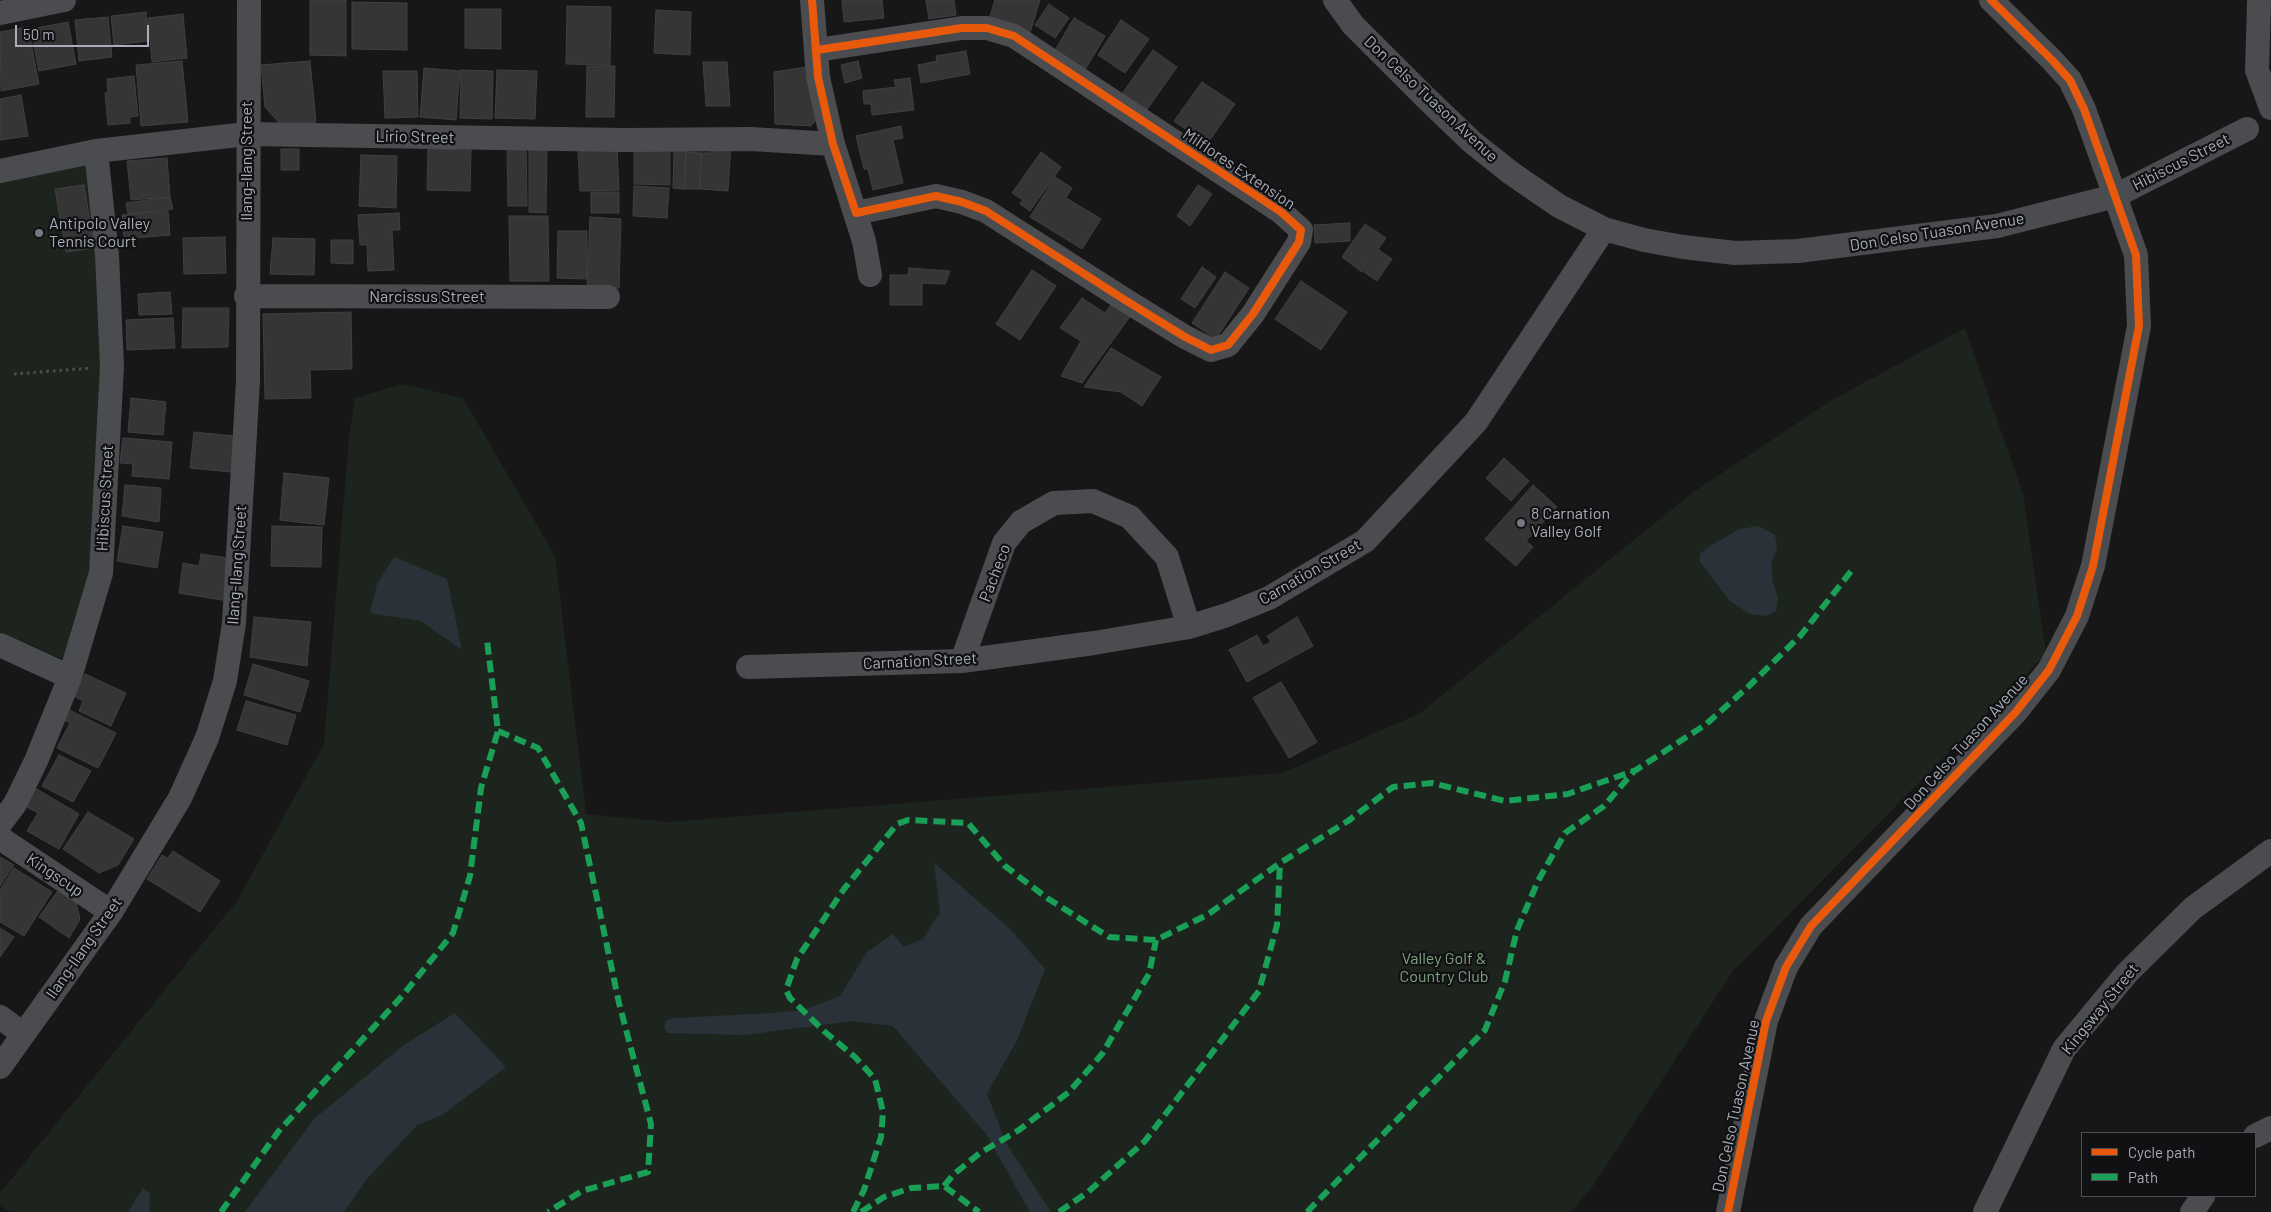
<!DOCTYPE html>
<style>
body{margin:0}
#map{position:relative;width:2271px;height:1212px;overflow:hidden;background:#171717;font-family:Barlow,sans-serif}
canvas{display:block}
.legend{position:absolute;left:2081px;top:1132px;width:175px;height:65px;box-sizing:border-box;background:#111113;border:1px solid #4d4f55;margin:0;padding:6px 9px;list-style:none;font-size:15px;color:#a8adb8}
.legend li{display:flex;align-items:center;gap:10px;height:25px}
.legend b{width:25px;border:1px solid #4d4f55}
.scale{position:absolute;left:15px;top:25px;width:134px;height:22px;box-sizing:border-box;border:2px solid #a8adb8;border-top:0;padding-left:6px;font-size:15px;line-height:18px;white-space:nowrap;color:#a8adb8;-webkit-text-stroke:4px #111113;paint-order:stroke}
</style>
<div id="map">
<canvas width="2271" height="1212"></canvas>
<ul class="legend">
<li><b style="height:6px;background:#e8590c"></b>Cycle path</li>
<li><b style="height:6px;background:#1a9f57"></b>Path</li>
</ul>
<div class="scale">50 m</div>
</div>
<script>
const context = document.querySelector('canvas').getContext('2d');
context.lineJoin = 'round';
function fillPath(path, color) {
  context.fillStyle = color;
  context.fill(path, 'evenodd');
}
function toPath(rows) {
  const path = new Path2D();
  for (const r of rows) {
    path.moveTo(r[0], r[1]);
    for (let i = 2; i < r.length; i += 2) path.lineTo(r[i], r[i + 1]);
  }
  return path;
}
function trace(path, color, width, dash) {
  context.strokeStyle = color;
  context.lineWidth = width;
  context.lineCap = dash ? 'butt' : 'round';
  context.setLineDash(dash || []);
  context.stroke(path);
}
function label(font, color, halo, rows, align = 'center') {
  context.font = font + ' Barlow,sans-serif';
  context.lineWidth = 4.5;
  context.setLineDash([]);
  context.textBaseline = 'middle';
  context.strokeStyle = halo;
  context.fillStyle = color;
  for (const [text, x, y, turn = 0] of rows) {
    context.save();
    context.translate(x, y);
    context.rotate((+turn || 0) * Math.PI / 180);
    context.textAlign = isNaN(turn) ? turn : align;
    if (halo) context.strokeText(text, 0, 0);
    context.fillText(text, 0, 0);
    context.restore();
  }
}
const green = toPath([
 [85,164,96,248,102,359,90,573,65,660,0,632,0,182],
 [1965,328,2023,494,2046,654,1733,971,1593,1186,1571,1212,11,1212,0,1206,0,1193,237,901,324,744,349,437,355,398,402,384,463,398,555,556,586,814,668,822,1282,773,1419,714,1692,493,1832,400]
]);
const water = toPath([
 [1759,526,1775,535,1777,548,1771,564,1773,583,1778,598,1776,611,1767,616,1750,614,1730,601,1700,562,1700,554,1708,547,1740,529],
 [394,557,447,579,462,650,421,621,370,613,377,584],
 [934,863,1009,928,1045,969,1018,1038,987,1094,1006,1143,1051,1212,1030,1212,986,1134,893,1026,853,1021,744,1035,667,1033,664,1027,667,1020,676,1018,773,1013,803,1010,840,996,867,952,893,934,904,947,923,939,940,912],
 [455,1013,506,1067,442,1115,417,1125,367,1179,344,1212,245,1212,314,1119,404,1045],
 [143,1188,150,1193,149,1212,128,1212]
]);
const building = toPath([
 [310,0,346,0,346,56,310,55,310,0],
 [842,0,882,0,884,18,844,22,842,0],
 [926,0,954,0,956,15,929,19,926,0],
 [995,0,1040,0,1029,36,988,22,995,0],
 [352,2,407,3,407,50,352,49,352,2],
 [1049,4,1069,18,1055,38,1035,25,1049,4],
 [567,6,611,7,610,65,566,64,567,6],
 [465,9,501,9,501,49,465,48,465,9],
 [656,10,691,12,690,55,654,53,656,10],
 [146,12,149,41,114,45,111,16,146,12],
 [183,14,187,58,152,62,148,18,183,14],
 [108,17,112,57,79,61,75,20,108,17],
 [1074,18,1105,36,1085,70,1054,52,1074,18],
 [1121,20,1149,39,1125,73,1098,55,1121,20],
 [68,22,76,64,39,71,31,29,68,22],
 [28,27,39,84,1,91,0,32,28,27],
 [1153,50,1177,67,1143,115,1119,98,1153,50],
 [966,51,970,74,921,83,918,65,937,61,936,56,966,51],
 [182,61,188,122,141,126,136,65,182,61],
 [310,61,316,122,281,125,265,107,261,65,310,61],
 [858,61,862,78,845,83,841,65,858,61],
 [703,62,727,62,730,106,706,106,703,62],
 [587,66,615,66,614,117,586,117,587,66],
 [806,67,820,115,811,126,775,124,774,72,806,67],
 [424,68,460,71,456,120,420,117,424,68],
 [461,70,493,71,492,119,460,118,461,70],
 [497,70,537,71,535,119,495,118,497,70],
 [383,71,417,71,418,117,385,118,383,71],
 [134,76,138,116,130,117,130,123,108,125,105,93,108,93,107,79,134,76],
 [910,78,914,110,872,115,871,104,864,104,863,91,896,87,894,80,910,78],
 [1202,82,1235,104,1207,144,1174,121,1202,82],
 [21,95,28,136,0,140,0,99,21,95],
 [901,126,903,138,893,140,903,183,873,190,868,169,864,169,856,136,901,126],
 [711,143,731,144,728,191,700,189,701,153,711,153,711,143],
 [507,145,526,145,527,206,508,206,507,145],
 [529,145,547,145,546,213,529,212,529,145],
 [281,149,299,149,299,170,281,170,281,149],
 [428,149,471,150,470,191,427,190,428,149],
 [617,149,619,190,580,191,578,150,617,149],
 [634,149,670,149,670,185,634,184,634,149],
 [674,151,686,152,684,189,673,188,674,151],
 [686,152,701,153,700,189,684,189,686,152],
 [1041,152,1061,167,1030,211,1020,204,1023,200,1012,193,1041,152],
 [361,155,397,156,396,208,359,206,361,155],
 [167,158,170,197,131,200,127,161,167,158],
 [1055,177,1072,188,1066,198,1101,219,1082,249,1030,217,1055,177],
 [84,185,94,248,66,252,55,189,84,185],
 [1198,185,1212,194,1190,226,1177,216,1198,185],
 [634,186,669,188,667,218,633,216,634,186],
 [591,192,619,192,619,213,591,213,591,192],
 [170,197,173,209,128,214,126,203,170,197],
 [168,211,170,235,124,239,122,215,168,211],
 [399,213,400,230,392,230,394,270,368,271,367,245,360,245,358,215,399,213],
 [509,216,548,216,549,281,510,281,509,216],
 [590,217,621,219,619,288,587,286,590,217],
 [1350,223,1350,241,1315,243,1314,225,1350,223],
 [1365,224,1386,238,1362,272,1342,257,1365,224],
 [558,231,587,231,587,279,557,278,558,231],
 [225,237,226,273,184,274,183,238,225,237],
 [273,238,315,239,314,275,270,274,273,238],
 [331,240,353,240,353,264,331,263,331,240],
 [1379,250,1392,259,1377,281,1364,272,1379,250],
 [1202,267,1216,277,1195,308,1181,299,1202,267],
 [909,268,950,271,945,284,922,283,922,305,890,305,890,275,908,275,909,268],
 [1032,270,1056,286,1020,340,996,324,1032,270],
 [1225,272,1249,288,1216,339,1192,323,1225,272],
 [1301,281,1347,312,1321,350,1275,319,1301,281],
 [170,292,172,314,139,315,138,294,170,292],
 [1082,298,1105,313,1113,302,1131,315,1082,383,1061,376,1081,341,1060,328,1082,298],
 [183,308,229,308,228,347,182,348,183,308],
 [351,312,352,369,310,370,311,398,265,399,263,314,351,312],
 [173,318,175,348,127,350,126,320,173,318],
 [1111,348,1161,377,1142,406,1121,392,1084,387,1111,348],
 [131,398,166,402,163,435,128,432,131,398],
 [194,432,234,436,231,472,190,468,194,432],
 [123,438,172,442,169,479,132,476,133,464,120,463,123,438],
 [1504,458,1529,481,1511,501,1486,478,1504,458],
 [284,473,329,478,324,525,280,520,284,473],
 [125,485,161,488,159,522,122,516,125,485],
 [1533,485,1557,507,1526,541,1533,547,1516,566,1485,539,1533,485],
 [123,526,163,532,157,568,117,561,123,526],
 [272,526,322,527,321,567,271,566,272,526],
 [201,554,234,559,228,601,179,593,183,563,199,566,201,554],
 [254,617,311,622,307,666,250,657,254,617],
 [1297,617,1313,646,1247,682,1229,650,1257,635,1263,646,1271,642,1267,636,1297,617],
 [253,664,309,681,300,712,244,695,253,664],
 [85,674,126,693,111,726,79,711,83,701,74,696,85,674],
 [1281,682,1317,742,1289,758,1253,698,1281,682],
 [246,701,296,715,287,745,237,730,246,701],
 [67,709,116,733,98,768,57,748,70,723,62,719,67,709],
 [59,755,91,771,73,802,42,786,59,755],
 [35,788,79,814,59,849,27,831,38,813,25,806,35,788],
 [88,812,134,839,118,865,99,873,63,849,88,812],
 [173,851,220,881,200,912,147,879,162,855,168,858,173,851],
 [0,857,14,865,0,886,0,857],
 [14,868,52,892,24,936,0,922,0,890,14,868],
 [59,889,76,902,80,919,69,938,39,917,59,889],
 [0,928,14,937,0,957,0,928]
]);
const path = toPath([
 [14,374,92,368]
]);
const minor = toPath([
 [812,0,818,77,833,144,864,241,870,275],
 [1335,0,1353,25,1426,98,1472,142,1511,173,1559,206,1604,229,1644,240,1683,247,1735,253,1798,251,1997,226,2115,196,2247,129],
 [2261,0,2259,3,2257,70,2271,108],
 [0,13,64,0],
 [817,50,962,28,987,28,1014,36,1281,212,1301,230,1299,242,1253,314,1228,345,1211,350,1185,337,1125,300,986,211,962,202,936,196,856,213],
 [0,171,96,151,247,134,624,140,751,139,833,144],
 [246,296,608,297],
 [0,645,70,677],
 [962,661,1004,543,1021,522,1054,503,1093,501,1130,517,1167,557,1189,627],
 [748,667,962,661,1094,643,1189,627,1227,615,1269,598,1365,541,1476,422,1604,229],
 [0,824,15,804,36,761,70,677,101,573,112,366,107,255,96,151],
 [0,838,111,912],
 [0,1017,23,1034],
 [0,1067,111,912,180,798,207,738,225,681,234,623,248,381,249,0],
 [2255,1136,2271,1128],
 [1728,1212,1766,1021,1786,967,1811,926,2015,713,2049,670,2077,616,2093,566,2139,326,2136,255,2084,109,2070,80,2052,60,1991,0],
 [1985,1212,2064,1049,2127,973,2193,908,2271,851],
 [2192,1212,2203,1196]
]);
const quiet = toPath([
 [498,731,538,748,581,823,619,1003,651,1124,648,1172,582,1191,548,1212],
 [944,1186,954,1174,980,1153,1019,1130,1069,1092,1102,1054,1149,974,1156,940],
 [221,1212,278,1132,403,995,453,933,470,876,481,788,498,731,487,640],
 [853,1212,864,1190,881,1137,883,1112,875,1079,855,1057,825,1032,790,998,786,990,797,959,844,889,897,824,908,820,968,823,1005,866,1047,898,1109,937,1156,940,1207,915,1280,863,1348,821,1393,787,1432,783,1505,801,1568,794,1636,770,1705,725,1748,687,1801,635,1852,570],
 [861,1212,884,1197,911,1188,944,1186,979,1212],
 [1059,1212,1088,1192,1145,1141,1259,991,1277,925,1280,863],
 [1307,1212,1485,1030,1505,981,1517,930,1538,881,1565,833,1604,806,1635,770]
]);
const cycleway = toPath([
 [812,0,818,77,833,144,856,213,936,196,962,202,986,211,1125,300,1185,337,1211,350,1228,345,1253,314,1299,242,1301,230,1281,212,1014,36,987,28,962,28,817,50],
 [1728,1212,1766,1021,1786,967,1811,926,2015,713,2049,670,2077,616,2093,566,2139,326,2136,255,2084,109,2070,80,2052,60,1991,0]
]);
const markers = [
 [39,233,5,"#757880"],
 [1521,523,5,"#757880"]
];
const streetNames = [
 ["Don Celso Tuason Avenue",1431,99,43],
 ["Lirio Street",415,137,1],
 ["Ilang-Ilang Street",247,161,-90],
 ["Hibiscus Street",2181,162,-27],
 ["Milflores Extension",1239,169,34],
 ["Don Celso Tuason Avenue",1937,232,-9],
 ["Narcissus Street",427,297],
 ["Hibiscus Street",105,498,-87],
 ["Ilang-Ilang Street",237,565,-86],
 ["Carnation Street",1310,572,-30],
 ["Pacheco",995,573,-69],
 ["Carnation Street",920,661,-3],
 ["Don Celso Tuason Avenue",1966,742,-48],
 ["Kingscup",55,875,34],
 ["Ilang-Ilang Street",84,948,-55],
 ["Kingsway Street",2100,1009,-51],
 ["Don Celso Tuason Avenue",1736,1106,-78]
];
const poiNames = [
 ["Antipolo Valley",49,224],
 ["Tennis Court",49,242],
 ["8 Carnation",1531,514],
 ["Valley Golf",1531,532]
];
const parkNames = [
 ["Valley Golf &",1444,959],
 ["Country Club",1444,977]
];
fillPath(green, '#1d241e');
fillPath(water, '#2a3239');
fillPath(building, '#353536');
trace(building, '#3f4043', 1);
trace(path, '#4d4e52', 3, [2.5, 4]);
trace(minor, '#4b4c50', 24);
trace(quiet, '#1a9f57', 6, [12, 6]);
trace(cycleway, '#e8590c', 8);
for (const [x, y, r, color] of markers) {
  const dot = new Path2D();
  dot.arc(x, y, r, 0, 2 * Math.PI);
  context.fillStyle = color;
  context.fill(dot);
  trace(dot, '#111113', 2);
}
label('16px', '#a8adb8', '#111113', streetNames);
label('16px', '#a8adb8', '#111113', poiNames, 'left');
label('16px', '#7fa381', '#111113', parkNames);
</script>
